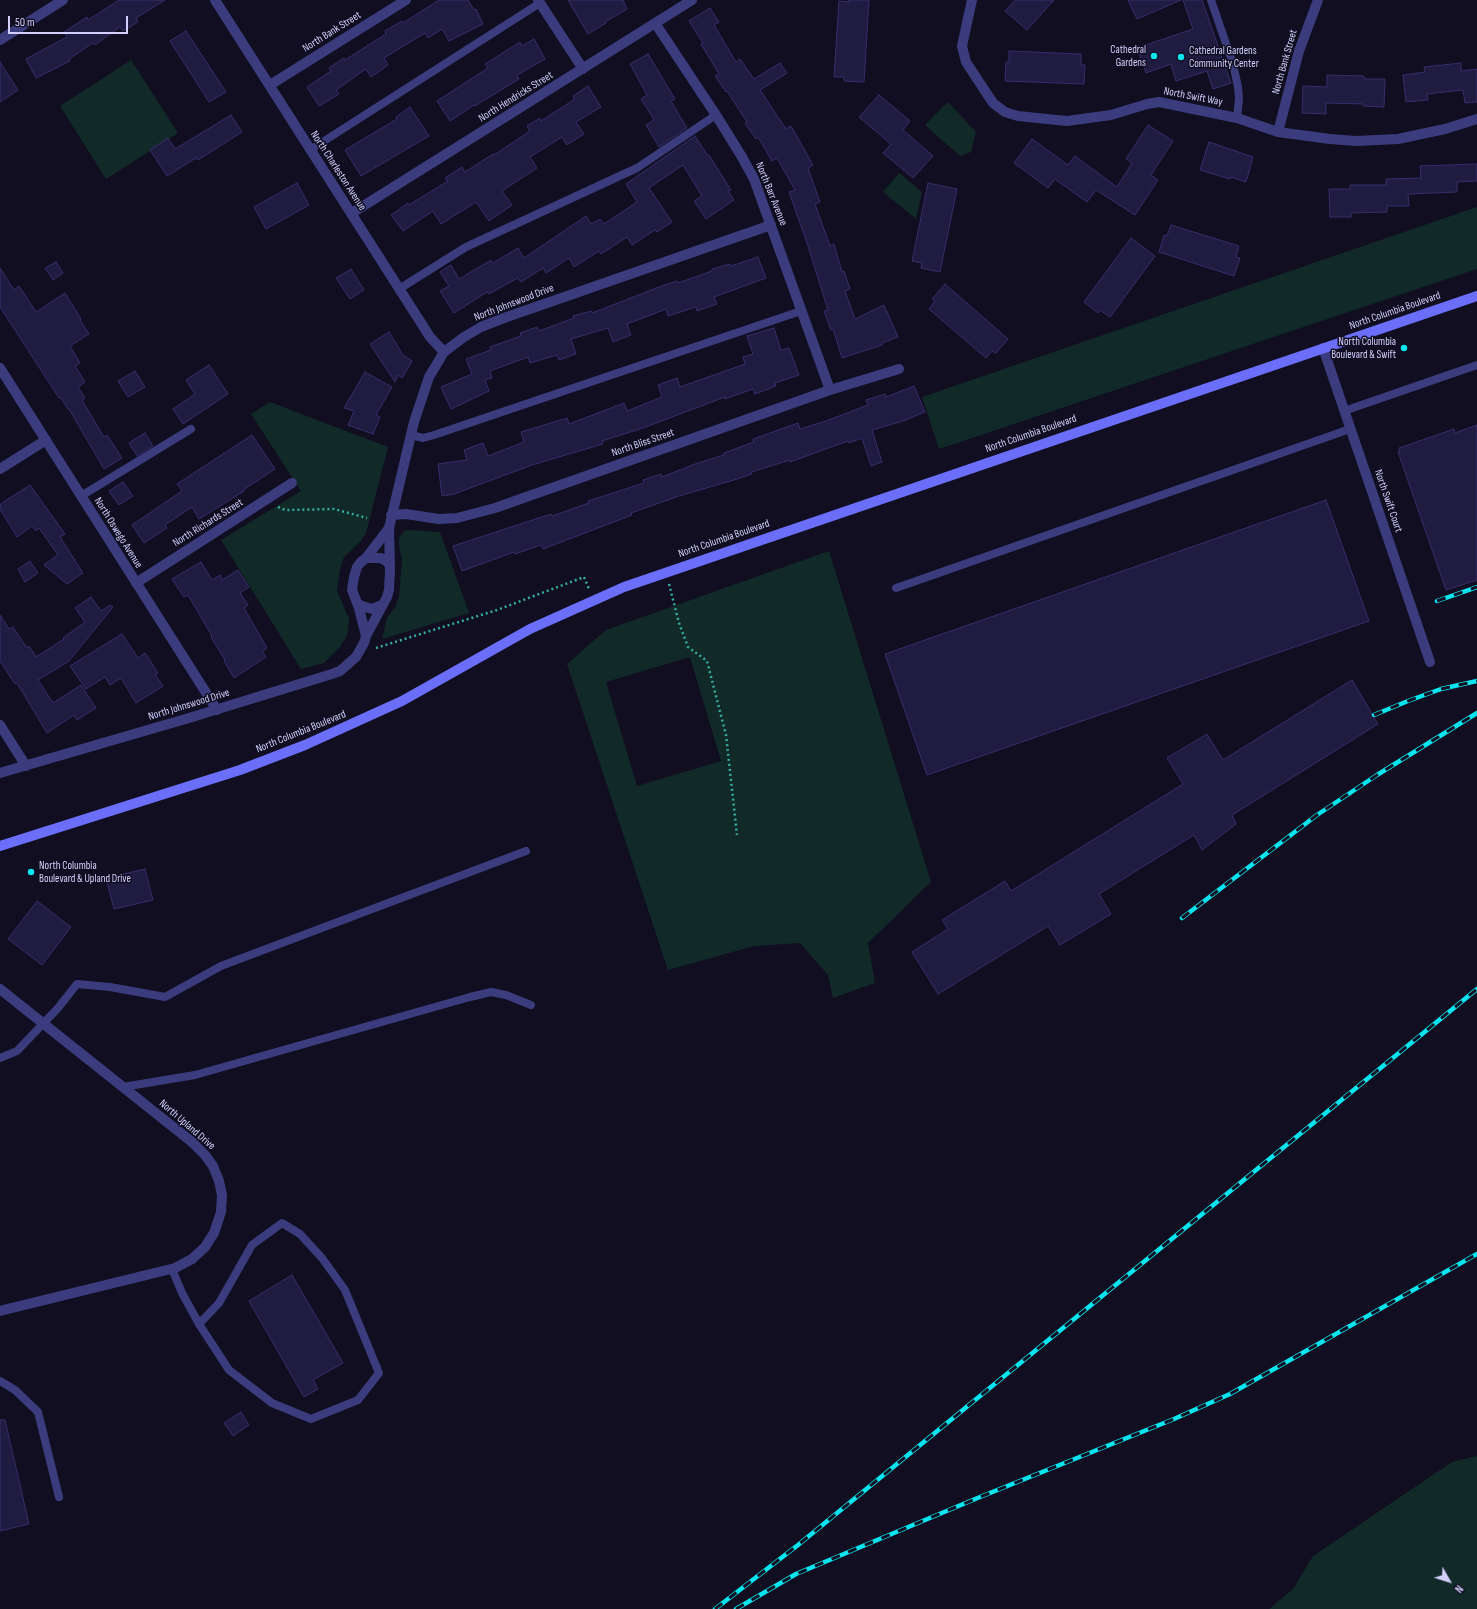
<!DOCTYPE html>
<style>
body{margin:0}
#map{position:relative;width:1477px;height:1609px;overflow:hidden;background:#100e20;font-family:"Sofia Sans Condensed",sans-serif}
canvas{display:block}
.north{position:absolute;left:1429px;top:1561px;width:40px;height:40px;-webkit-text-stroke:3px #100e20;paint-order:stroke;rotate:129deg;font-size:11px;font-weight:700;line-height:16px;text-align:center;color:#d2cffd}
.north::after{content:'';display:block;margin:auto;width:14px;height:18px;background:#d2cffd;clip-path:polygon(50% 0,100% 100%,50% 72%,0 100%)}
.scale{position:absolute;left:8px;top:16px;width:120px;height:18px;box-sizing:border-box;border:2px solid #d2cffd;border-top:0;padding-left:5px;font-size:12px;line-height:14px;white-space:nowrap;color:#d2cffd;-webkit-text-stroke:3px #100e20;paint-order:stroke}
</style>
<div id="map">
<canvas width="1477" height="1609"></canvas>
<div class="north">N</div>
<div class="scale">50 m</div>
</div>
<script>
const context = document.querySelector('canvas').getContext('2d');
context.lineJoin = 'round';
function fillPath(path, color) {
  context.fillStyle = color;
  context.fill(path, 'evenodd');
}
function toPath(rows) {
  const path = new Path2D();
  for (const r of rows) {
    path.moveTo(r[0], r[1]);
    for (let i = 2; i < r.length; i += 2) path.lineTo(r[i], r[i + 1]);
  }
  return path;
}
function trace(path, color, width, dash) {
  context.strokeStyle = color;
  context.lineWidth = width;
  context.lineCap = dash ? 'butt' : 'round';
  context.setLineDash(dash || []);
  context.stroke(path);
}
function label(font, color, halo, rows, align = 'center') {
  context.font = font + ' "Sofia Sans Condensed",sans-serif';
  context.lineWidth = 3;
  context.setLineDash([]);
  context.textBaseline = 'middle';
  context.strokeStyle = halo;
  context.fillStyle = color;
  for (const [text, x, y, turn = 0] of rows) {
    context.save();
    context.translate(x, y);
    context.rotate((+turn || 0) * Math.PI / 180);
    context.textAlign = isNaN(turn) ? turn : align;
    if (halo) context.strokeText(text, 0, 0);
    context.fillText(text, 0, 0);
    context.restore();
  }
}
const green = toPath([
 [131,60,178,133,106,179,60,106],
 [948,102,976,132,971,152,960,156,925,125],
 [899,173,922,192,916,219,883,192],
 [1477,207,1477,269,939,449,922,397],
 [270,402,388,447,366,533,360,542,344,557,340,569,337,591,349,619,348,631,346,637,340,647,324,663,301,669,221,540,301,491,251,414],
 [409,530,440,532,469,613,382,639,387,618,396,606,399,596,402,559,399,546,399,538,404,531],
 [829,551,931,882,868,943,875,983,833,998,828,975,800,943,754,946,668,970,567,664,606,630],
 [690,657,721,761,637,786,606,682],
 [1477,1456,1477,1609,1269,1609,1293,1589,1313,1556,1452,1462]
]);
const building = toPath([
 [119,0,165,0,136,18,138,22,123,31,120,27,95,45,93,43,69,59,70,61,36,78,26,59,67,37,64,32,87,17,88,20,119,0],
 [439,0,468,0,474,10,476,9,483,24,449,41,442,29,428,38,425,33,384,58,388,65,371,77,366,69,336,90,339,94,319,106,307,87,331,71,329,68,344,58,345,60,386,34,385,31,402,21,403,23,439,0],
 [568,0,623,0,627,9,605,22,606,23,588,34,568,0],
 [849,0,869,0,864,82,844,81,844,77,834,77,839,1,849,2,849,0],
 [1015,0,1054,0,1027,30,1005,11,1015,0],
 [1128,0,1181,0,1137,19,1128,0],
 [1183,0,1202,0,1231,83,1213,89,1207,71,1176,81,1171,64,1146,73,1137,48,1193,29,1183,0],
 [710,8,719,22,714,25,736,62,740,59,754,79,780,63,787,73,760,90,786,129,791,126,813,165,808,168,820,202,815,204,830,246,834,244,842,272,844,271,850,289,845,291,855,319,884,305,898,337,882,343,882,345,842,358,833,329,831,330,824,311,828,310,807,243,789,192,795,190,777,158,772,161,758,137,756,139,745,123,747,122,727,91,726,92,715,76,719,74,701,44,703,43,689,21,710,8],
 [186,31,226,92,209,102,170,41,186,31],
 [534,39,545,59,517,75,519,79,475,106,474,105,450,121,437,101,488,68,485,64,520,42,522,46,534,39],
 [1009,51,1081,54,1081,65,1085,65,1084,84,1005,81,1006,62,1009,62,1009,51],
 [648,54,675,99,671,101,687,128,659,147,646,125,654,120,641,99,647,95,630,64,648,54],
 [0,62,18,90,0,102,0,62],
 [1461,63,1461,71,1477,69,1477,102,1465,103,1463,90,1427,94,1428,100,1406,102,1403,75,1425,72,1424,67,1461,63],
 [1327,75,1364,76,1364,79,1385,79,1384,107,1363,106,1363,104,1326,103,1326,114,1302,113,1303,86,1327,87,1327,75],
 [588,86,601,107,576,122,584,134,567,145,562,137,530,157,537,168,502,191,512,205,489,221,476,202,441,224,433,211,403,231,391,215,408,203,409,205,448,181,445,178,462,167,465,172,493,154,494,155,530,131,527,126,540,118,541,121,575,99,573,96,588,86],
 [879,95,910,121,903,130,933,156,913,178,883,153,891,144,859,117,879,95],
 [410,107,429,136,361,176,345,150,397,119,396,117,410,107],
 [231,115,242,132,198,160,196,158,167,176,150,150,168,138,175,149,231,115],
 [1148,125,1173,141,1151,175,1158,180,1135,215,1096,190,1087,202,1055,179,1048,188,1014,163,1032,139,1068,165,1075,156,1117,187,1132,163,1126,159,1148,125],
 [695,136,708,156,709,155,731,190,728,191,734,200,706,219,694,201,702,196,683,165,649,188,672,222,657,232,655,230,632,245,627,237,601,254,599,251,574,267,569,258,546,273,543,268,521,282,518,278,489,294,487,292,454,313,440,291,449,286,440,272,451,265,459,279,491,260,493,263,518,248,524,258,586,216,591,224,600,219,604,224,637,202,626,184,695,136],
 [1209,142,1253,157,1246,182,1231,177,1230,179,1200,170,1209,142],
 [1477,164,1477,181,1457,182,1457,192,1408,194,1409,206,1387,206,1387,212,1351,213,1351,217,1330,217,1329,189,1350,189,1350,185,1386,185,1386,179,1421,178,1420,166,1477,164],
 [297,183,309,205,266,229,254,207,297,183],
 [928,183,957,189,940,272,921,268,922,263,912,261,928,183],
 [1171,225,1239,246,1236,257,1240,258,1234,276,1159,252,1164,235,1167,236,1171,225],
 [1131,238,1155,256,1110,317,1100,310,1098,313,1084,302,1131,238],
 [758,257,766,278,714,297,717,304,697,311,696,307,668,316,666,309,627,324,631,335,613,342,608,328,571,339,576,354,559,360,557,355,530,363,528,357,490,371,492,378,485,380,489,391,451,409,441,387,472,374,466,359,491,350,490,347,521,336,520,333,537,327,539,331,574,318,573,316,591,311,592,313,659,287,677,281,678,283,712,271,712,269,730,264,731,266,758,257],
 [56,262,63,273,53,280,45,268,56,262],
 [0,268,14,290,19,286,36,312,65,293,81,319,80,320,89,334,70,346,80,363,75,366,85,382,78,387,85,398,82,400,104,437,107,435,122,458,104,469,69,409,68,409,60,397,59,398,0,307,0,268],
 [351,269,364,290,350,299,336,278,351,269],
 [945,284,1008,339,996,353,992,351,986,358,929,309,935,301,932,299,945,284],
 [774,328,781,350,789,348,799,375,775,383,776,386,755,394,753,389,725,399,725,397,643,428,602,441,603,444,532,465,454,494,442,496,438,464,467,460,464,450,483,443,488,456,524,442,521,432,567,418,569,424,624,403,627,411,662,397,658,385,677,378,680,387,745,364,743,357,753,354,747,336,774,328],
 [389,332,403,355,412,361,402,378,398,375,395,382,370,344,389,332],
 [209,365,228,394,183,424,173,409,195,394,186,380,209,365],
 [135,371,145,387,128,397,118,381,135,371],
 [365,372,392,387,376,415,380,417,373,434,348,425,354,411,344,408,365,372],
 [914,386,925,412,903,421,872,430,882,462,871,466,862,438,849,443,848,441,790,462,790,460,751,472,752,474,734,480,679,496,631,513,632,515,543,549,541,545,515,554,514,552,462,571,453,546,551,514,552,516,589,503,588,501,644,483,643,480,661,474,662,477,695,464,724,455,724,453,754,442,753,439,798,423,800,429,826,421,868,405,866,400,885,394,886,397,914,386],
 [1477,425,1477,580,1446,590,1398,452,1400,452,1399,448,1454,429,1455,433,1477,425],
 [145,433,153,446,137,456,129,443,145,433],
 [252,435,275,469,243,490,244,491,199,519,192,507,165,525,167,528,144,543,132,525,182,491,177,484,252,435],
 [123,482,133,496,119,505,109,491,123,482],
 [30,485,65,534,60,537,83,573,67,584,44,565,58,555,39,528,36,531,32,526,17,537,0,509,0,505,5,501,30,485],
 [1326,500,1369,621,927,775,885,654,1326,500],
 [30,561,38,573,25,582,18,569,30,561],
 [201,562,212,580,220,575,222,580,238,570,249,587,240,593,248,605,244,608,267,648,262,651,266,657,234,678,224,661,225,660,211,637,212,636,188,595,184,597,172,579,201,562],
 [91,597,101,611,110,605,113,607,69,661,38,680,53,703,81,685,96,708,77,720,74,715,47,733,17,683,15,684,0,661,0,615,9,629,13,627,27,648,29,646,36,657,64,639,63,638,85,622,75,608,91,597],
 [122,634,138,658,145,653,158,673,155,674,163,686,136,703,121,678,110,685,105,677,86,689,70,666,122,634],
 [1352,680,1378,724,1232,815,1236,824,1202,850,1194,835,1099,894,1111,914,1060,945,1048,926,938,994,912,952,948,929,942,920,1005,881,1011,891,1183,784,1167,758,1207,734,1223,760,1352,680],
 [145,869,153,900,114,909,106,878,145,869],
 [37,901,71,927,42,965,8,939,37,901],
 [292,1275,343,1363,313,1380,318,1389,304,1397,249,1301,292,1275],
 [241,1412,249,1425,233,1436,224,1423,241,1412],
 [0,1420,5,1420,29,1524,0,1531,0,1420]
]);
const path = toPath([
 [278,507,285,510,334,509,367,518],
 [669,584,679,623,688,647,707,661,726,735,737,835],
 [376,648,497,610,584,577,589,589]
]);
const service = toPath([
 [1211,0,1233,64,1238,87,1239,99,1237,118],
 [310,150,540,3],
 [399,289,466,247,637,168,716,115],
 [1344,411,1477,365],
 [411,435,423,438,434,435,801,311],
 [81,496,191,429],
 [896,588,1350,429],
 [0,1058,17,1051,58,1008,77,984,110,987,165,997,221,966,526,851],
 [123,1087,195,1075,470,997,491,992,506,995,531,1005],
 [172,1269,182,1293,199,1324,229,1370,272,1403,311,1419,358,1400,379,1373,345,1290,322,1258,300,1234,282,1223,252,1245,219,1303,199,1324],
 [0,1381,15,1390,38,1412,59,1497]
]);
const minor = toPath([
 [215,0,430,337,444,352],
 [538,0,583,69],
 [972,0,962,46,966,62,993,103,1005,112,1018,116,1067,121,1111,115,1147,104,1159,102,1237,118,1278,132,1330,139,1356,141,1398,139,1445,129,1477,119],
 [655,23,716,115,742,157,754,179,830,390],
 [0,40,63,0],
 [270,85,406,0],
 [1278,132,1299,51,1318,0],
 [352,213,692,0],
 [1323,348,1430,662],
 [0,368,217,710],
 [0,469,46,440],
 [391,515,406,514,439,519,457,518,495,508,830,390,899,369],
 [389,528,366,558,361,562,357,567,354,577,352,590,359,608,366,636,387,597,389,590,390,571,389,528,414,422,429,377,444,352,464,337,481,327,504,318,771,225],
 [366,558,381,558,386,561,390,565],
 [136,583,292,483],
 [357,603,362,606,372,609,382,605],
 [0,725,26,766],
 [0,773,189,718,332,674,340,671,356,657,364,643,366,636],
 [0,989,192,1142,205,1155,213,1166,219,1181,222,1195,221,1212,214,1233,205,1247,192,1259,175,1268,0,1311]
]);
const secondary = toPath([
 [0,846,240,770,305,745,402,701,530,629,624,587,1477,296]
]);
const rail = toPath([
 [1437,601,1477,587],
 [1374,715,1408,701,1441,689,1477,681],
 [1182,918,1317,815,1377,775,1477,713],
 [715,1609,798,1545,1477,989],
 [736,1609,796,1574,980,1497,1174,1419,1230,1394,1477,1254]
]);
const markers = [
 [1154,56,4,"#09e4ef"],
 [1181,57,4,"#09e4ef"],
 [1404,348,4,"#09e4ef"],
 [31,872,4,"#09e4ef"]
];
const streetNames = [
 ["North Bank Street",332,32,-32],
 ["North Bank Street",1285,62,-74],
 ["North Hendricks Street",516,97,-32],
 ["North Swift Way",1193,97,11],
 ["North Charleston Avenue",338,171,57],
 ["North Barr Avenue",771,194,68],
 ["North Johnswood Drive",514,303,-21],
 ["North Columbia Boulevard",1395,311,-19],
 ["North Columbia Boulevard",1031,434,-19],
 ["North Bliss Street",643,443,-19],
 ["North Swift Court",1388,501,71],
 ["North Richards Street",208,523,-32],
 ["North Oswego Avenue",118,533,58],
 ["North Columbia Boulevard",724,539,-19],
 ["North Johnswood Drive",189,705,-17],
 ["North Columbia Boulevard",301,732,-22],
 ["North Upland Drive",187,1125,41]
];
const poiNames = [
 ["Cathedral",1146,50],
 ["Gardens",1146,63],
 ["Cathedral Gardens",1189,51,"left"],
 ["Community Center",1189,64,"left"],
 ["North Columbia",1396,342],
 ["Boulevard & Swift",1396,355],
 ["North Columbia",39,866,"left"],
 ["Boulevard & Upland Drive",39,879,"left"]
];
fillPath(green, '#112a28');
fillPath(building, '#201b41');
trace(building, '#372e6c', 1);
trace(path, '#33aea0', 2.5, [2, 3]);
trace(service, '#3b3c7e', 8);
trace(minor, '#3b3c7e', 10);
trace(secondary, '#6a6ef9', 10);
trace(rail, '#09e4ef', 4.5);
trace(rail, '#100e20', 3, [9]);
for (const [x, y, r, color] of markers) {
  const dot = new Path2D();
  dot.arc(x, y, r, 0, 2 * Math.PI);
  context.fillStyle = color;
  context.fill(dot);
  trace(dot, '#100e20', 1.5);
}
label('11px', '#d2cffd', '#100e20', streetNames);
label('11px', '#d2cffd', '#100e20', poiNames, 'right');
</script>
